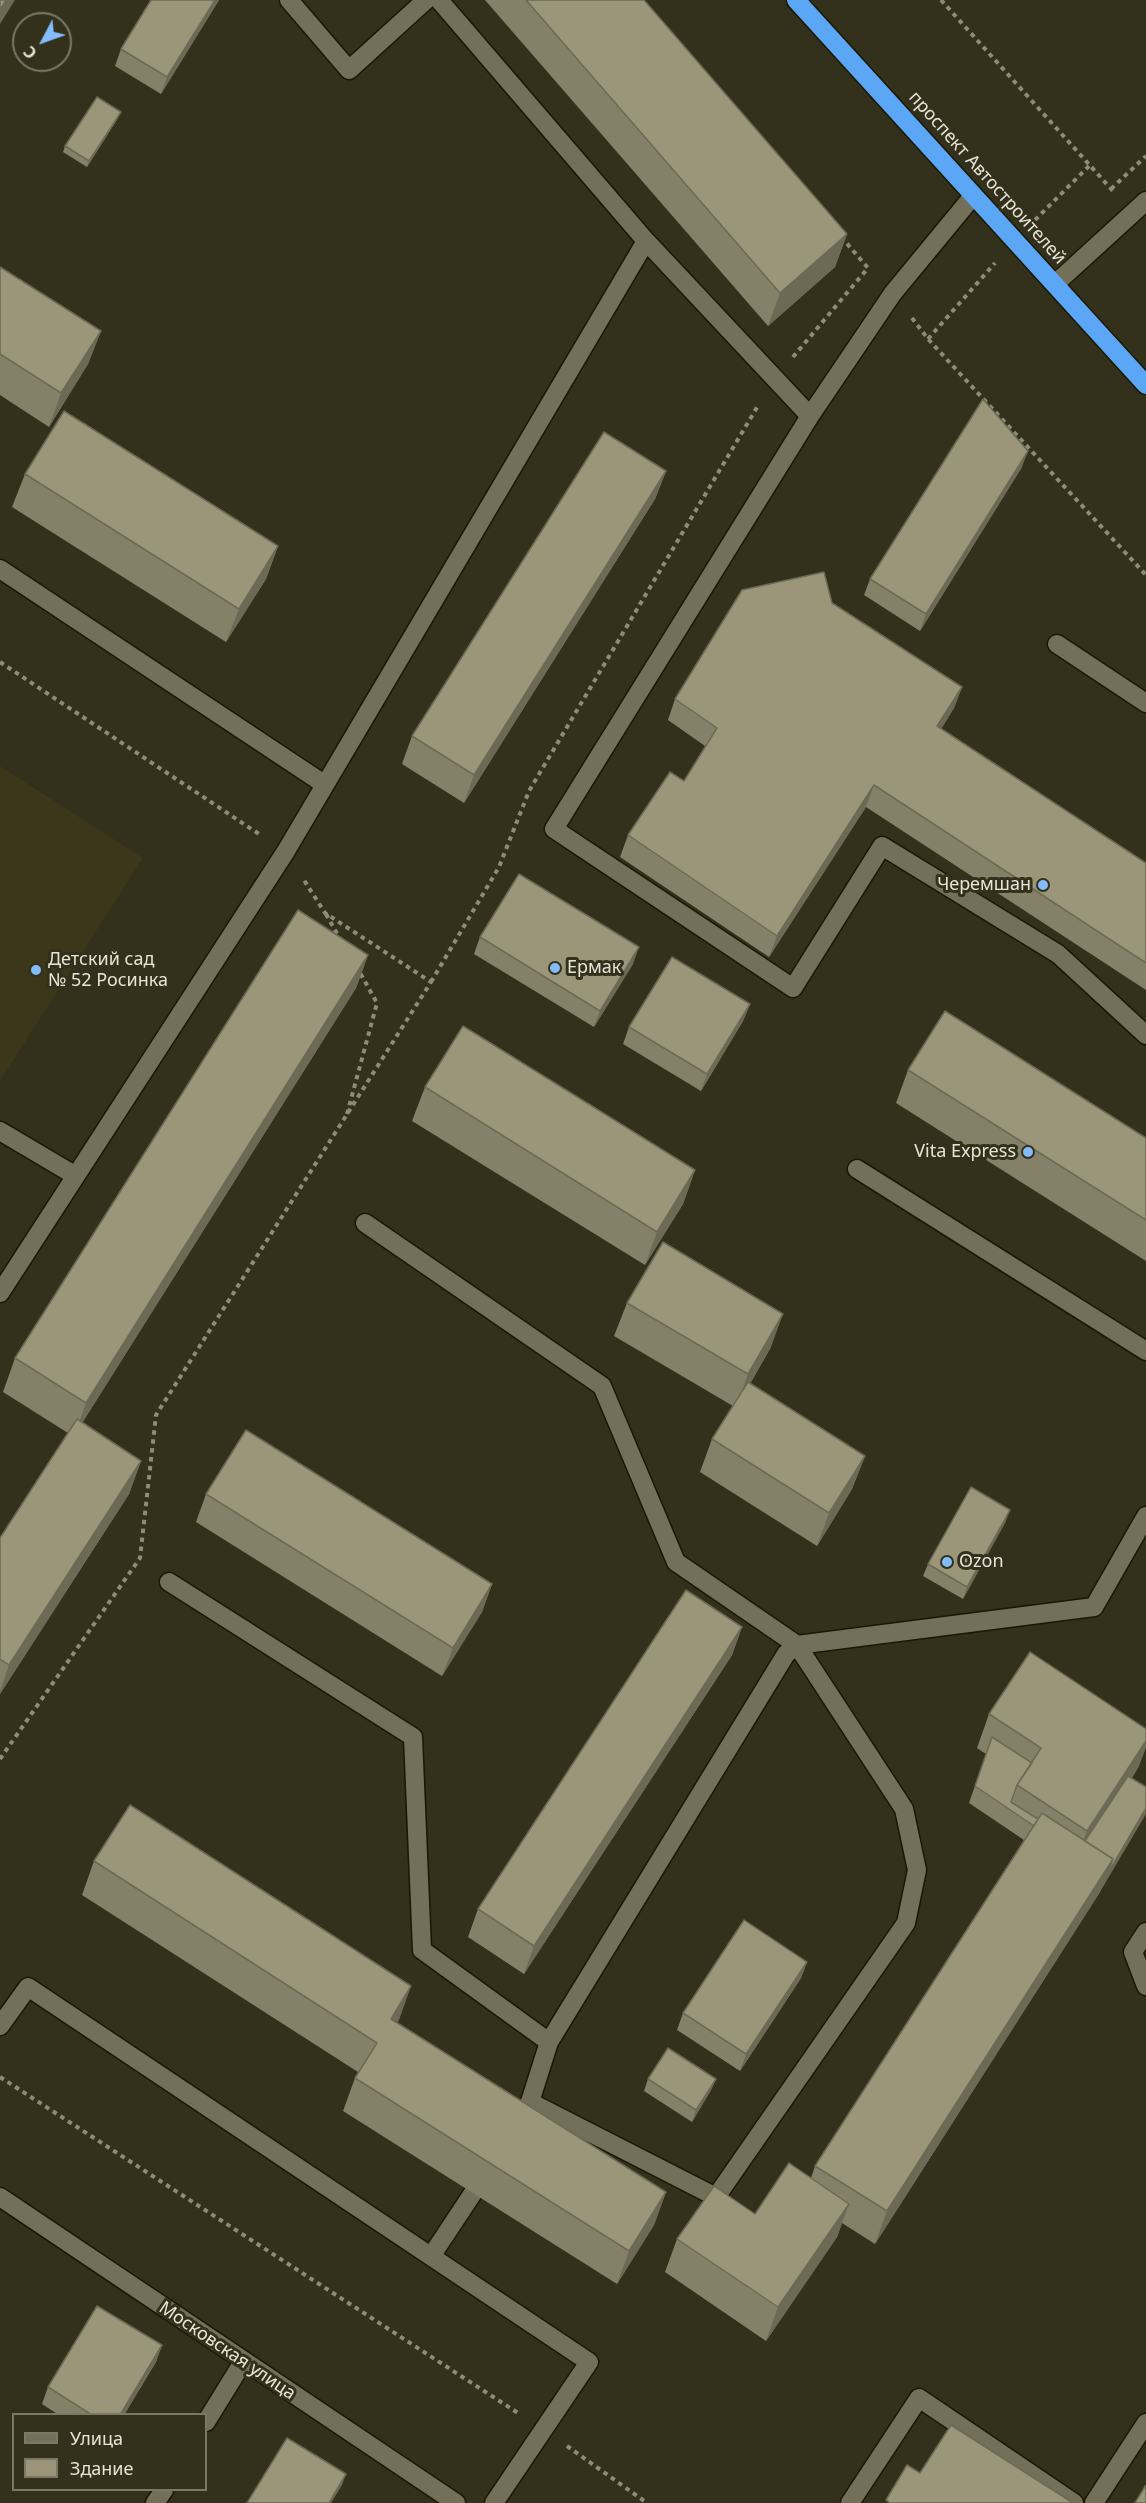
<!DOCTYPE html>
<meta charset="utf-8">
<style>
body{margin:0}
#map{position:relative;width:1146px;height:2503px;overflow:hidden;background:#33301b;font-family:"Noto Sans",sans-serif}
canvas{display:block}
.legend{position:absolute;left:12px;top:2413px;width:195px;height:78px;box-sizing:border-box;background:#33301b;border:2px solid #7b7866;margin:0;padding:8px 10px;list-style:none;font-size:18px;color:#e6e4d7}
.legend li{display:flex;align-items:center;gap:12px;height:30px}
.legend b{width:30px;border:2px solid #7b7866}
.north{position:absolute;left:12px;top:12px;width:60px;height:60px;box-sizing:border-box;background:#33301b;border:2px solid #7b7866;border-radius:50%;rotate:229deg;font-size:16px;font-weight:700;line-height:24px;text-align:center;color:#e6e4d7}
.north::after{content:'';display:block;margin:auto;width:21px;height:27px;background:#83bcfb;clip-path:polygon(50% 0,100% 100%,50% 72%,0 100%)}
</style>
<div id="map">
<canvas width="1146" height="2503"></canvas>
<ul class="legend">
<li><b style="height:8px;background:#736f58"></b>Улица</li>
<li><b style="height:16px;background:#9b967a"></b>Здание</li>
</ul>
<div class="north">С</div>
</div>
<script>
const context = document.querySelector('canvas').getContext('2d');
context.lineJoin = 'round';
function fillPath(path, color) {
  context.fillStyle = color;
  context.fill(path, 'evenodd');
}
function toPath(rows) {
  const path = new Path2D();
  for (const r of rows) {
    path.moveTo(r[0], r[1]);
    for (let i = 2; i < r.length; i += 2) path.lineTo(r[i], r[i + 1]);
  }
  return path;
}
function trace(path, color, width, dash) {
  context.strokeStyle = color;
  context.lineWidth = width;
  context.lineCap = dash ? 'butt' : 'round';
  context.setLineDash(dash || []);
  context.stroke(path);
}
function label(font, color, halo, rows, align = 'center') {
  context.font = font + ' "Noto Sans",sans-serif';
  context.lineWidth = 6;
  context.setLineDash([]);
  context.textBaseline = 'middle';
  context.strokeStyle = halo;
  context.fillStyle = color;
  for (const [text, x, y, turn = 0] of rows) {
    context.save();
    context.translate(x, y);
    context.rotate((+turn || 0) * Math.PI / 180);
    context.textAlign = isNaN(turn) ? turn : align;
    if (halo) context.strokeText(text, 0, 0);
    context.fillText(text, 0, 0);
    context.restore();
  }
}
const built = toPath([
 [0,766,143,858,0,1081]
]);
const path = toPath([
 [941,0,1113,191],
 [1111,189,1146,156],
 [1035,220,1089,166],
 [912,318,928,339,1146,575],
 [928,339,995,263],
 [793,357,868,268,843,239],
 [0,662,262,836],
 [326,914,340,939],
 [431,982,499,867,529,791,759,404],
 [347,1114,377,1003,359,971],
 [0,1759,140,1558,156,1415,431,982,325,913,302,877],
 [0,2077,518,2413],
 [567,2446,647,2503]
]);
const lane = toPath([
 [289,0,349,70,426,0],
 [439,0,646,241,810,416],
 [973,196,893,293,810,416,554,829,793,988,882,846,1058,954,1146,1035],
 [1055,284,1146,201],
 [0,569,324,784],
 [1057,644,1146,703],
 [0,1131,76,1176],
 [857,1169,1146,1351],
 [365,1223,602,1386,676,1562,797,1645,904,1809,917,1870,906,1923,716,2197,530,2102],
 [0,1293,286,851,646,241],
 [169,1582,413,1737,422,1950,549,2042],
 [1146,1932,1133,1952,1146,1986],
 [0,2026,28,1987,589,2362,494,2503],
 [523,2112,530,2102,549,2042,786,1654,797,1645,1094,1607,1146,1516],
 [432,2255,473,2193],
 [850,2503,919,2398,1074,2503],
 [1094,2503,1146,2423]
]);
const street = toPath([
 [206,2422,243,2362],
 [155,2503,164,2490]
]);
const secondary = toPath([
 [0,2197,456,2503]
]);
const highway = toPath([
 [796,0,1146,385]
]);
const wall = toPath([
 [151,0,219,0,161,94,115,66,121,49],
 [485,0,644,0,847,234,835,267,768,326],
 [118,118,87,167,63,152,65,146],
 [0,267,101,331,88,364,49,427,0,395],
 [1022,467,920,631,864,595,870,579],
 [666,471,655,499,464,803,402,764,412,736],
 [25,474,278,546,266,579,226,642,12,507],
 [832,603,962,687,954,708,941,729,1146,863,1146,990,866,807,769,957,620,857,628,835,684,781,705,746,668,720,675,699],
 [480,937,633,964,594,1027,474,954],
 [368,955,356,988,82,1423,141,1461,129,1494,0,1694,0,1538,68,1433,3,1392,15,1358],
 [750,1004,743,1021,701,1091,623,1044,629,1027],
 [908,1070,1146,1138,1146,1261,896,1103],
 [425,1087,695,1170,683,1204,645,1265,412,1121],
 [627,1303,771,1347,750,1384,865,1456,852,1489,817,1546,700,1472,712,1439,733,1406,614,1336],
 [206,1494,492,1584,482,1612,442,1676,196,1522],
 [1006,1521,963,1599,923,1576,928,1564],
 [742,1627,732,1655,524,1974,468,1937,478,1909],
 [989,1714,1139,1766,1132,1778,1100,1892,875,2244,842,2223,837,2237,766,2341,665,2272,677,2239,755,2214,811,2178,815,2166,1024,1840,969,1803,986,1754,977,1748],
 [94,1861,411,1986,397,2023,666,2192,654,2225,617,2284,343,2111,355,2078,358,2072,82,1895],
 [807,1962,801,1978,740,2071,677,2030,683,2013],
 [648,2079,716,2079,711,2090,692,2122,644,2091],
 [162,2345,156,2362,124,2415,59,2415,42,2404,48,2387]
]);
const shadedWall = toPath([
 [6,0,15,0,0,24,0,10],
 [215,0,219,0,161,94,167,77],
 [121,112,118,118,87,167,89,161],
 [847,234,835,267,768,326,780,293],
 [101,331,88,364,49,427,61,393],
 [1028,451,1022,467,920,631,926,614],
 [666,471,655,499,464,803,474,775],
 [278,546,266,579,226,642,239,609],
 [962,687,954,708,930,747,937,726],
 [874,785,866,807,769,957,777,936],
 [639,947,633,964,594,1027,600,1011],
 [368,955,356,988,74,1436,86,1403],
 [750,1004,743,1021,701,1091,707,1074],
 [695,1170,683,1204,645,1265,657,1232],
 [783,1314,771,1347,736,1408,748,1374],
 [865,1456,852,1489,817,1546,829,1513],
 [141,1461,129,1494,0,1694,0,1691,9,1665],
 [1010,1510,1006,1521,963,1599,967,1587],
 [492,1584,482,1612,442,1676,453,1648],
 [742,1627,732,1655,524,1974,534,1946],
 [1146,1741,1146,1748,1139,1766,1080,1857,1078,1856,1087,1831],
 [1146,1808,1146,1814,1100,1892,875,2244,887,2211],
 [807,1962,801,1978,740,2071,746,2054],
 [411,1986,399,2020,379,2052,391,2019],
 [716,2079,711,2090,692,2122,696,2110],
 [666,2192,654,2225,617,2284,629,2251],
 [849,2204,837,2237,766,2341,778,2307],
 [162,2345,156,2362,124,2415,120,2415],
 [346,2474,342,2485,331,2503,329,2503]
]);
const building = toPath([
 [0,0,6,0,0,10,0,0],
 [151,0,215,0,167,77,121,49,151,0],
 [526,0,644,0,847,234,780,293,526,0],
 [97,97,121,112,89,161,65,146,97,97],
 [0,267,101,331,61,393,0,354,0,267],
 [983,399,1028,451,926,614,870,579,983,399],
 [64,411,278,546,239,609,25,474,64,411],
 [604,432,666,471,474,775,412,736,604,432],
 [824,572,832,603,962,687,937,726,1146,863,1146,963,874,785,777,936,628,835,670,772,684,781,717,728,675,699,742,590,824,572],
 [519,874,639,947,600,1011,480,937,519,874],
 [298,910,368,955,86,1403,15,1358,298,910],
 [672,957,750,1004,707,1074,629,1027,672,957],
 [945,1011,1146,1138,1146,1220,908,1070,945,1011],
 [463,1026,695,1170,657,1232,425,1087,463,1026],
 [663,1242,783,1314,748,1374,627,1303,663,1242],
 [748,1382,865,1456,829,1513,712,1439,748,1382],
 [77,1419,141,1461,9,1665,0,1659,0,1538,77,1419],
 [246,1430,492,1584,453,1648,206,1494,246,1430],
 [971,1487,1010,1510,967,1587,928,1564,971,1487],
 [686,1590,742,1627,534,1946,478,1909,686,1590],
 [1030,1652,1146,1729,1146,1741,1087,1831,1017,1785,1041,1748,989,1714,1030,1652],
 [992,1737,1032,1763,1017,1785,1011,1802,1038,1819,1034,1826,975,1786,992,1737],
 [1128,1776,1146,1787,1146,1808,1107,1875,1113,1859,1085,1841,1128,1776],
 [130,1805,411,1986,391,2019,666,2192,629,2251,355,2078,377,2043,94,1861,130,1805],
 [1042,1813,1113,1859,887,2211,815,2166,1042,1813],
 [744,1920,807,1962,746,2054,683,2013,744,1920],
 [668,2048,716,2079,696,2110,648,2079,668,2048],
 [789,2163,849,2204,778,2307,677,2239,714,2186,755,2214,789,2163],
 [97,2306,162,2345,120,2415,92,2415,48,2387,97,2306],
 [951,2425,1073,2503,890,2503,886,2500,907,2465,920,2473,951,2425],
 [287,2438,346,2474,329,2503,247,2503,287,2438],
 [1146,2485,1146,2503,1135,2503,1146,2485]
]);
const markers = [
 [1043,885,6,"#83bcfb"],
 [555,968,6,"#83bcfb"],
 [36,970,6,"#83bcfb"],
 [1028,1152,6,"#83bcfb"],
 [947,1562,6,"#83bcfb"]
];
const streetNames = [
 ["проспект Автостроителей",987,178,48],
 ["Московская улица",227,2351,34]
];
const poiNames = [
 ["Черемшан",1031,885,"right"],
 ["Детский сад",48,960],
 ["№ 52 Росинка",48,981],
 ["Ермак",567,968],
 ["Vita Express",1016,1152,"right"],
 ["Ozon",959,1562]
];
fillPath(built, '#3c371a');
trace(lane, '#1b1704', 21);
trace(street, '#1b1704', 21);
trace(secondary, '#1b1704', 21);
trace(highway, '#1b1704', 21);
trace(path, '#8d8b7a', 4, [4.5, 4.5]);
trace(lane, '#736f58', 18);
trace(street, '#736f58', 18);
trace(secondary, '#736f58', 18);
trace(highway, '#5ba6f5', 18);
fillPath(wall, '#858169');
fillPath(shadedWall, '#6c6955');
fillPath(building, '#9b967a');
trace(building, '#6c6955', 1.5);
for (const [x, y, r, color] of markers) {
  const dot = new Path2D();
  dot.arc(x, y, r, 0, 2 * Math.PI);
  context.fillStyle = color;
  context.fill(dot);
  trace(dot, '#33301b', 2);
}
label('18px', '#e6e4d7', '#33301b', streetNames);
label('18px', '#e6e4d7', '#33301b', poiNames, 'left');
</script>
